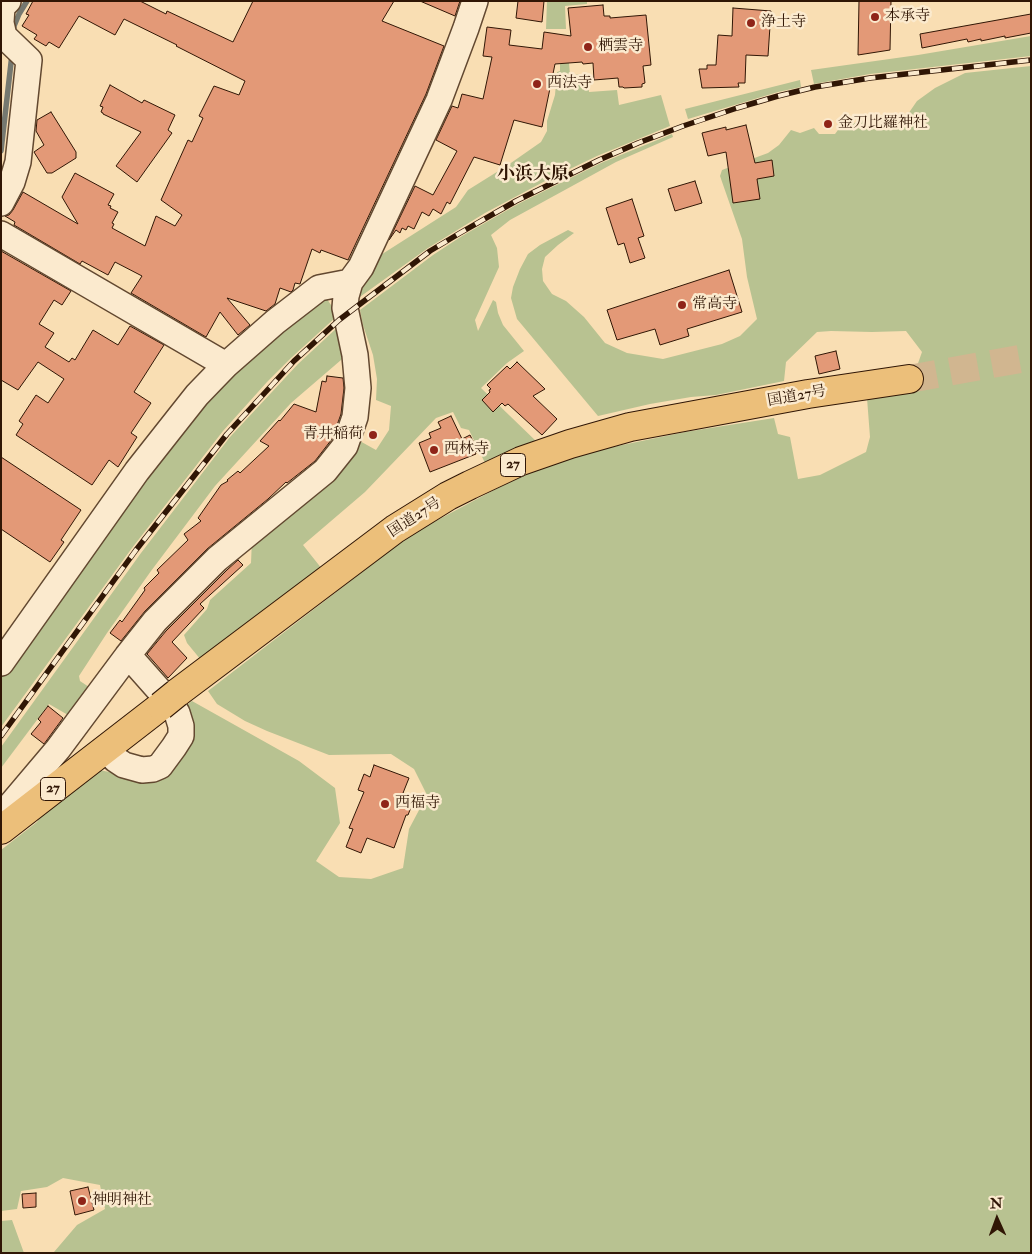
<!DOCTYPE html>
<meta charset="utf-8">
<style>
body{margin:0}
#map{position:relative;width:1032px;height:1254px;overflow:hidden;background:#f9deb3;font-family:"IM FELL Double Pica",serif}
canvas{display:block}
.frame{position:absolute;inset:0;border:2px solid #301605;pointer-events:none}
.north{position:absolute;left:972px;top:1194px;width:50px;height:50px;-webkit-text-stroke:4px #fbeace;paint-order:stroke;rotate:358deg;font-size:14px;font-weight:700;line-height:20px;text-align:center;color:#301605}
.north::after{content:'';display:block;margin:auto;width:18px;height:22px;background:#301605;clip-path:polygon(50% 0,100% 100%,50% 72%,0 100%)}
</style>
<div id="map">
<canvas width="1032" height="1254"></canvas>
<div class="frame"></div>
<div class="north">N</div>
</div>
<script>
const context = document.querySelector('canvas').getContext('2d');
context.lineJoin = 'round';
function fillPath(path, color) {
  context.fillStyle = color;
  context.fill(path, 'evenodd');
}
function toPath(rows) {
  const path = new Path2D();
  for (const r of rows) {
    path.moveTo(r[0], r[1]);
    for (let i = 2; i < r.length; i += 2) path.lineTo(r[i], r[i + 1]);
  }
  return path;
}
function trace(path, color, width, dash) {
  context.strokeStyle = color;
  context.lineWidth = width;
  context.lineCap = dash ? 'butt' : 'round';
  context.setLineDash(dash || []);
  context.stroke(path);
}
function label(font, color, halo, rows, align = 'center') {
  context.font = font + ' "IM FELL Double Pica","Noto Serif JP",serif';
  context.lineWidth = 5;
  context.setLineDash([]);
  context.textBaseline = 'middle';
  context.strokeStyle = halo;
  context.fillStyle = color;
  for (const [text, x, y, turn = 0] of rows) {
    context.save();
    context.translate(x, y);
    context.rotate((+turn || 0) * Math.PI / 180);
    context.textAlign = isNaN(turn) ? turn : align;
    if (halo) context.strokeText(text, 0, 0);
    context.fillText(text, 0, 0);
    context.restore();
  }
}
const green = toPath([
 [547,1,587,1,587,4,565,6,566,29,546,29],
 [1031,36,1031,56,870,74,814,84,811,70,918,55],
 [568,51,570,75,588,74,589,92,617,90,619,105,661,95,670,126,597,156,547,180,485,213,428,248,357,299,359,283,376,258,456,207,468,190,508,165,541,142,547,131,547,121,555,95,557,72,560,71,560,52],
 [1031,66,1031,1253,49,1253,54,1252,77,1225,105,1209,100,1185,63,1178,47,1187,21,1191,17,1209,1,1211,1,850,37,822,43,813,99,770,156,781,183,708,192,701,299,761,335,788,340,823,316,861,339,877,371,879,403,868,409,829,427,795,414,769,391,754,329,755,267,731,245,721,217,704,208,691,405,539,430,524,496,489,525,475,561,461,603,449,685,432,774,418,778,434,790,437,798,479,820,475,866,452,870,437,867,398,916,369,922,352,906,331,872,332,831,331,817,332,786,362,784,381,716,395,691,397,650,404,598,416,517,319,511,298,513,287,520,269,528,254,540,245,568,230,574,233,558,245,545,257,542,269,543,281,552,294,566,301,584,317,605,343,627,353,663,359,722,344,740,336,757,319,747,277,742,239,720,176,722,170,768,153,779,145,791,130,800,133,814,128,819,134,835,134,841,126,852,124,869,117,908,114,917,101,935,88,965,73],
 [800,80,801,87,778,92,688,119,685,109],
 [672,134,673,137,616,162,510,220,491,235,497,248,499,267,475,320,478,331,493,300,496,302,498,313,503,325,524,351,507,363,481,388,538,443,486,465,469,430,461,428,453,412,436,418,365,492,303,545,322,569,201,660,187,643,184,635,207,609,210,600,251,563,252,539,358,440,376,450,389,430,391,406,376,400,377,379,373,355,363,325,360,310,433,255,462,236,518,204,601,163],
 [325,296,335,311,336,317,291,358,267,382,223,431,132,548,1,727,1,675,200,400],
 [340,325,348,354,291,403,215,486,151,571,107,633,79,676,80,681,89,687,68,715,49,704,1,768,1,747,141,553,230,437,298,364],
 [12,1220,24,1253,1,1253,1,1221]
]);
const stream = toPath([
 [13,32,14,26,19,14,27,1],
 [1,151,12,54]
]);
const building = toPath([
 [33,1,140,1,166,14,167,11,233,42,253,1,394,1,382,21,444,46,426,94,348,260,321,250,320,253,312,249,300,284,295,283,293,290,291,292,280,288,275,304,266,311,227,298,250,325,238,335,220,312,206,337,131,293,142,276,115,262,108,275,82,261,80,264,14,225,15,222,5,216,9,215,13,210,23,192,78,224,62,197,75,173,114,194,108,205,111,206,110,208,118,212,112,223,114,224,112,228,145,246,156,216,175,226,182,215,161,200,188,140,192,142,203,118,199,116,214,86,239,95,245,81,176,46,177,45,124,19,115,35,79,16,59,48,49,42,46,46,34,39,37,35,22,26,29,15,26,14,33,1],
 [420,1,460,1,455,16,420,1],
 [518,1,544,1,542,22,516,18,518,1],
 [859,1,891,1,890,50,858,55,859,1],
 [603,5,604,16,610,16,610,18,646,15,651,65,643,66,645,83,642,84,642,87,624,88,623,87,619,87,618,78,594,80,593,63,583,64,582,62,555,64,542,127,514,120,500,165,474,157,450,204,447,202,441,214,433,209,429,216,422,212,414,229,408,226,406,230,402,228,400,233,396,230,389,240,415,186,433,195,457,151,436,140,452,106,458,108,462,94,483,99,492,57,483,56,487,27,511,30,509,45,542,49,544,32,571,36,568,8,603,5],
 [733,8,771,11,768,56,746,55,745,83,738,83,739,87,702,88,699,69,707,69,707,65,716,65,718,35,732,36,733,8],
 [1031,14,1031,33,1005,38,1005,36,981,41,981,39,968,42,967,39,922,48,920,34,1031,14],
 [110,85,142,103,144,100,175,115,168,130,172,133,137,182,116,166,141,132,103,114,103,113,101,112,103,107,100,106,110,85],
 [51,112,76,152,76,158,52,173,47,173,34,152,44,145,36,131,37,120,51,112],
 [746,125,755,163,772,160,774,176,757,179,760,199,733,203,726,152,708,156,702,133,726,127,726,130,746,125],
 [695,181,702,203,675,211,668,189,695,181],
 [632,199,644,236,638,238,645,258,630,263,624,243,618,245,606,208,632,199],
 [1,251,71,291,62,305,54,300,39,324,54,333,45,347,69,362,72,358,75,360,93,330,118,345,130,326,164,345,134,392,151,403,131,433,137,437,118,467,109,460,92,485,16,435,23,424,19,421,36,395,48,403,64,379,38,362,18,390,1,380,1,251],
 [729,270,742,312,687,329,689,336,660,345,655,329,617,340,607,310,729,270],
 [836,351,840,369,819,374,815,356,836,351],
 [517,362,545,389,533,396,557,419,542,435,508,404,505,406,502,403,493,412,482,400,490,392,489,390,491,389,487,385,507,366,510,369,517,362],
 [327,376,343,378,344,388,341,414,332,439,315,461,287,483,286,482,268,499,207,549,145,611,121,641,110,633,120,620,122,622,145,590,144,588,159,573,157,570,188,540,184,534,201,521,198,518,221,485,228,481,227,480,238,471,240,473,269,446,260,441,279,420,280,421,294,404,316,412,322,381,326,382,327,376],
 [451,416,462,439,470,435,478,451,475,452,476,454,430,472,419,443,431,438,429,433,441,428,438,422,451,416],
 [1,457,81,510,61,540,64,542,50,562,1,529,1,457],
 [238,560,243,565,200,604,204,608,172,642,187,658,168,678,147,654,166,631,227,570,238,560],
 [48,706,63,718,44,744,31,734,41,722,38,719,48,706],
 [374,765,409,778,403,793,415,797,408,815,406,815,394,848,367,838,361,853,346,847,353,829,349,828,364,792,358,790,364,774,370,777,374,765],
 [88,1187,94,1210,75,1215,70,1191,88,1187],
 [36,1193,36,1207,23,1208,22,1194,36,1193]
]);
const highwayTunnel = toPath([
 [909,379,1031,357]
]);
const minor = toPath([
 [1,22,2,7,8,1],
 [1,23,4,36,29,60,18,162,12,182,1,203],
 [1,234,226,365],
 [1,663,137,471,178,419,197,395,226,365,275,322,319,288,350,282],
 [105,749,115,759,124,765,142,770,153,769,160,766,174,747,181,736,181,726,177,713,159,690,128,655],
 [1,820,9,807,58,749,128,655,155,621,217,559,325,471,345,446,355,417,358,388,355,355,345,308,346,296,350,282,361,267,439,100,466,28,475,1]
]);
const highway = toPath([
 [177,693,395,529,448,496,470,485,521,461,570,444,630,427,808,394,909,379],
 [1,830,161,706]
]);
const rail = toPath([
 [1,736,136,550,227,434,294,361,339,320,430,251,460,233,516,201,599,160,638,143,683,126,737,108,778,96,815,87,870,78,1031,60]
]);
const highwayBridge = toPath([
 [161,706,177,693]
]);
const markers = [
 [875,17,5,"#8f2418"],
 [751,23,5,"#8f2418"],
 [588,47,5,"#8f2418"],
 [537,84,5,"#8f2418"],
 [828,124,5,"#8f2418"],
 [682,305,5,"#8f2418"],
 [373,435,5,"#8f2418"],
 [434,450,5,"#8f2418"],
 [385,804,5,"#8f2418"],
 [82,1201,5,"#8f2418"]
];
const shields = [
 [513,465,25],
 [53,789,25]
];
const shieldNames = [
 ["27",513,465],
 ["27",53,789]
];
const poiNames = [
 ["本承寺",885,17],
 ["浄土寺",761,23],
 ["栖雲寺",598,47],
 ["西法寺",547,84],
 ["金刀比羅神社",838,124],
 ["常高寺",692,305],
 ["青井稲荷",363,435,"right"],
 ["西林寺",444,450],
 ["西福寺",395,804],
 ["神明神社",92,1201]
];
const streetNames = [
 ["国道27号",797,397,-10],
 ["国道27号",415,518,-33]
];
const quarterNames = [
 ["小浜大原",533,175]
];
fillPath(green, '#b8c291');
trace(stream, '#757870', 5.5);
fillPath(building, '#e39977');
trace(building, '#301605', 1);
trace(highwayTunnel, '#d1b690', 28, [28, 14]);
trace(minor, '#624830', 28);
trace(highway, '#301605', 30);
trace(minor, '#fbeace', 25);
trace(highway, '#ecbf7a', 28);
trace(rail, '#301605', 5.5);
trace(rail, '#fbeace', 4, [11]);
trace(highwayBridge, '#301605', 30, []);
trace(highwayBridge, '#ecbf7a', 28);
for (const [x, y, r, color] of markers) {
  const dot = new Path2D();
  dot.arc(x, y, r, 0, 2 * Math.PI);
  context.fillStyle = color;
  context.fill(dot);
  trace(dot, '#fbeace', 2);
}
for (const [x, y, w] of shields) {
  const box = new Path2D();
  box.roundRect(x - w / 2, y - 11.5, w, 23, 4);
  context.fillStyle = '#fbeace';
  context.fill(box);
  trace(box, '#301605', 1);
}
label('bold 14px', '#301605', null, shieldNames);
label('15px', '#301605', '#fbeace', poiNames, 'left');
label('15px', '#301605', '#fbeace', streetNames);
label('bold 18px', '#301605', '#fbeace', quarterNames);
</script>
